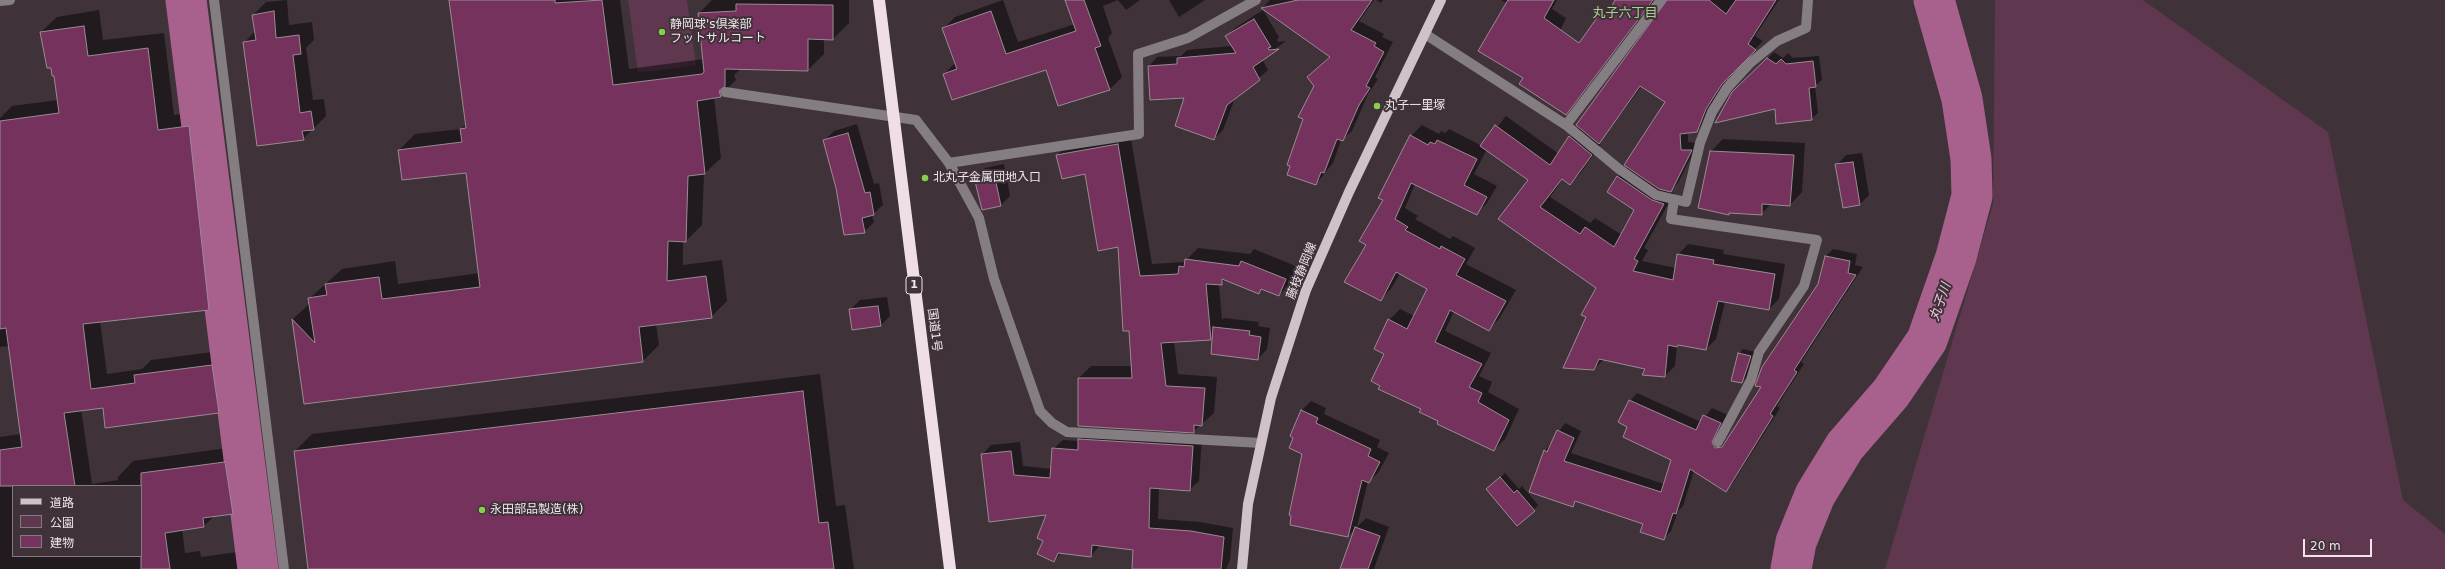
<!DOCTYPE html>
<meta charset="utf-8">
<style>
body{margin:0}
#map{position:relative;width:2445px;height:569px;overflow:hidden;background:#3f3239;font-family:"DejaVu Sans","Noto Sans JP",sans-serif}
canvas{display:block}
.legend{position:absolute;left:12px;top:485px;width:130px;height:72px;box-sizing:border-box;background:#3f3239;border:1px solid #857a80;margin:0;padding:5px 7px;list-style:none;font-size:12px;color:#efe6eb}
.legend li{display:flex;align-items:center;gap:8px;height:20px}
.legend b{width:20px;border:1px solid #857a80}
.scale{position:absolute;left:2303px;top:539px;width:69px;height:18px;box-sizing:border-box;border:2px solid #efe6eb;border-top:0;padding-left:5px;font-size:12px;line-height:14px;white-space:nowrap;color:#efe6eb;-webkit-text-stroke:3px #3f3239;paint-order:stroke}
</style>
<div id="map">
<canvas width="2445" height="569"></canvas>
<ul class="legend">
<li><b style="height:5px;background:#d0c2ca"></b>道路</li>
<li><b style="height:11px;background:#5f374f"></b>公園</li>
<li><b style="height:11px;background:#74325c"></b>建物</li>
</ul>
<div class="scale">20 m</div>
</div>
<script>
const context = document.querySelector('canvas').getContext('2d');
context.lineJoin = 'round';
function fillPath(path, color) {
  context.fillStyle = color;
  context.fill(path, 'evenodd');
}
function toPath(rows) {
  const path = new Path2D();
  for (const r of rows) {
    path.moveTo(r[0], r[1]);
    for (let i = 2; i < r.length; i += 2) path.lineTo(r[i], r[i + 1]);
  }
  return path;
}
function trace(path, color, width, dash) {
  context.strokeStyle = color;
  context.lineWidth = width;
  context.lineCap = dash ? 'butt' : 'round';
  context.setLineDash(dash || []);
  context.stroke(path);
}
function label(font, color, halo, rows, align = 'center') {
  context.font = font + ' "DejaVu Sans","Noto Sans JP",sans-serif';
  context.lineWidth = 4;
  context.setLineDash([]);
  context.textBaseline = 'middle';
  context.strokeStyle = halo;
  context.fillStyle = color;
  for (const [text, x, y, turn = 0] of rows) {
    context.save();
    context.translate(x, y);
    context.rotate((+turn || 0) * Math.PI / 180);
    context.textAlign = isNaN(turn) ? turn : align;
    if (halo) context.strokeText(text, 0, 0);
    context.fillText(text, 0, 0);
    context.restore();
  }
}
const green = toPath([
 [628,0,687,0,696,65,638,73],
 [1995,0,2143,0,2328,132,2403,500,2445,534,2445,569,1885,569,1993,204]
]);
const shadow = toPath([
 [287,0,289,25,312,22,314,40,306,48,313,100,324,99,326,116,303,139,245,42,255,31,253,15,266,2],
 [450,0,620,0,629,69,704,59,699,13,712,0,849,0,849,23,833,39,824,39,824,54,808,70,741,69,734,75,736,80,720,96,714,97,721,158,704,174,702,225,686,241,683,240,683,265,722,260,727,301,711,317,656,324,659,345,643,361,305,403,293,319,310,303,309,299,342,269,395,261,398,284,480,273,466,172,399,150,415,134,461,129,467,123],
 [1003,0,1018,42,1075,24,1066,0,1140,0,1126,10,1118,0,1103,6,1112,33,1108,38,1122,77,1110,89,1058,105,1046,69,944,74,955,63,943,29,955,17],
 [1169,0,1205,0,1179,17],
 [1270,0,1374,0,1359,21,1384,34,1382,37,1393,42,1375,77,1378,79,1368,94,1352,131,1341,140,1333,163,1316,184,1315,86,1308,77,1331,56,1262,8],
 [1376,0,1383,0,1381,3],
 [1501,0,1557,0,1552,9,1566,18,1541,73,1507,3],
 [1617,0,1654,0,1566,113,1541,97,1600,15,1608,7,1611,10],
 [1668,0,1779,0,1755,36,1763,41,1729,75,1714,100,1705,123,1697,131,1688,132,1688,142,1698,143,1678,183,1669,192,1674,193,1644,248,1648,250,1642,261,1676,268,1678,255,1688,244,1724,250,1723,254,1785,264,1779,299,1769,309,1725,302,1716,339,1706,349,1679,344,1677,346,1675,366,1665,376,1646,368,1604,359,1594,369,1587,317,1597,287,1499,219,1530,180,1487,149,1474,174,1497,186,1487,203,1476,214,1415,184,1405,208,1418,216,1415,219,1450,239,1453,236,1475,248,1466,264,1516,290,1499,319,1488,330,1454,311,1445,331,1491,353,1479,376,1492,382,1488,392,1519,409,1505,439,1494,450,1422,409,1386,354,1389,320,1400,309,1414,316,1428,289,1400,273,1391,289,1380,300,1367,245,1384,199,1411,136,1422,125,1439,134,1441,131,1445,133,1449,129,1482,146,1506,116,1559,154],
 [1642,86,1666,102,1628,166,1618,176,1608,192,1635,210,1622,235,1595,218,1590,223,1550,197,1563,179,1570,184,1580,174,1601,144,1599,143],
 [99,10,103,40,164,33,174,115,205,111,224,294,208,309,100,321,107,374,142,369,151,360,228,350,234,397,218,412,104,406,81,409,92,484,118,480,118,477,133,461,241,446,248,497,232,513,214,516,204,526,182,529,185,553,200,551,201,557,260,549,263,569,0,569,0,437,21,434,10,346,0,347,0,118,12,106,58,100,55,74,41,32,57,17],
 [13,486,141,486,141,556,13,556],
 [1263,10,1279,37,1277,40,1278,42,1286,41,1262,59,1268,70,1235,98,1223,130,1214,139,1186,97,1149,66,1157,57,1181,56,1187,50,1232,46,1226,37,1235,28],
 [1774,52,1783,58,1788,53,1793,58,1819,56,1822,80,1815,86,1818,113,1811,119,1733,93],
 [857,124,874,184,879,183,883,205,872,215,874,222,864,232,837,188,824,141,834,131],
 [1130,133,1152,264,1184,262,1198,248,1250,254,1254,249,1298,267,1291,283,1279,295,1263,289,1259,293,1226,280,1219,284,1222,320,1224,318,1259,322,1258,326,1270,328,1267,349,1258,359,1214,335,1210,339,1174,341,1178,374,1217,377,1214,413,1193,432,1079,425,1079,378,1091,366,1132,366,1130,330,1119,246,1086,173,1057,155,1069,143],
 [1723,139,1805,143,1802,192,1790,205,1772,203,1761,214,1730,212,1729,214,1710,152],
 [1862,153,1869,195,1860,204,1837,165,1846,155],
 [1004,164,1010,196,1001,205,975,177,985,168],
 [1833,249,1857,254,1855,265,1863,267,1801,362,1804,364,1777,406,1780,408,1733,483,1726,490,1694,471,1683,506,1678,511,1671,531,1663,539,1644,523,1577,501,1572,506,1545,451,1565,423,1581,431,1571,453,1664,484,1672,460,1629,426,1630,401,1637,393,1701,422,1712,408,1728,415,1722,440,1727,441,1763,387,1819,285,1826,256],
 [887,297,890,316,881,325,850,310,860,300],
 [1743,349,1755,352,1746,378,1741,382,1739,354],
 [820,374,836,506,845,505,854,569,309,569,295,451,312,434],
 [1311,401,1326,408,1324,414,1380,440,1377,447,1389,453,1378,473,1368,481,1357,527,1366,518,1389,527,1374,569,1341,569,1356,528,1348,536,1295,438,1291,436,1302,410],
 [1088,430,1202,437,1199,481,1189,490,1159,488,1158,519,1200,522,1233,528,1230,560,1226,569,1133,569,1134,549,1100,545,1091,556,1062,552,1053,561,1044,541,1048,514,982,455,991,445,1020,442,1023,466,1052,469,1053,449,1063,440,1079,441],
 [1505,473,1519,489,1522,486,1538,505,1534,510,1492,485]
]);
const river = toPath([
 [186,0,258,569],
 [1791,569,1796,542,1815,495,1845,446,1891,393,1927,340,1956,257,1972,196,1971,159,1962,99,1934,0]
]);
const building = toPath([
 [449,0,555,0,555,3,602,0,613,85,702,74,704,72,698,13,736,11,736,4,833,5,833,40,808,39,808,71,725,69,725,86,719,91,721,97,697,101,705,174,688,176,686,242,668,241,667,281,706,276,712,318,639,327,643,362,304,404,292,319,315,343,308,298,327,295,325,284,379,277,382,299,480,287,466,173,402,180,398,150,462,142,460,129,466,128,449,0],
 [1065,0,1084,0,1101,46,1095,48,1110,90,1058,106,1046,70,952,100,943,74,957,69,942,28,991,11,1006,54,1076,31,1065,0],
 [1298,0,1372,0,1351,30,1376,43,1374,46,1384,52,1366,86,1370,88,1359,105,1343,141,1337,139,1324,173,1321,172,1316,185,1287,175,1290,166,1287,165,1303,119,1298,117,1314,86,1307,77,1330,57,1261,8,1298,0],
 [1508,0,1554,0,1544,18,1579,43,1599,15,1605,19,1615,0,1653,0,1566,115,1519,84,1523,78,1478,51,1508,0],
 [1667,0,1709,0,1726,14,1736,0,1776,0,1748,44,1756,50,1722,84,1706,109,1697,132,1680,134,1681,150,1692,150,1671,192,1659,189,1624,165,1665,102,1640,86,1599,144,1576,125,1667,0],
 [274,11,276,38,299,35,301,54,293,55,300,113,311,111,314,130,302,131,304,140,257,146,243,42,256,40,252,15,274,11],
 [1254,19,1271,47,1268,48,1269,50,1279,49,1253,67,1260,80,1227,105,1214,140,1175,126,1184,98,1150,100,1148,66,1177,64,1177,58,1236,53,1225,36,1254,19],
 [84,26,88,56,148,48,158,130,189,126,209,310,83,324,91,389,135,383,134,375,212,365,219,413,105,428,103,408,64,413,75,486,0,486,0,450,22,447,6,328,0,329,0,121,59,113,54,76,52,76,51,68,47,68,40,32,84,26],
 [1767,58,1776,64,1781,59,1786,64,1813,61,1816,87,1809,88,1812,120,1776,124,1775,109,1715,123,1732,92,1767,58],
 [1495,125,1550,165,1569,136,1592,155,1570,185,1562,179,1540,207,1580,234,1585,227,1614,247,1634,210,1607,192,1617,176,1652,200,1664,204,1634,259,1638,261,1633,271,1673,280,1677,254,1714,260,1713,264,1775,274,1769,310,1718,301,1706,350,1678,345,1677,347,1668,345,1665,377,1642,375,1645,369,1599,359,1594,370,1563,368,1586,317,1581,315,1596,288,1498,219,1528,180,1480,146,1495,125],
 [848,133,865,193,870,192,874,215,862,218,865,233,844,235,836,188,823,140,848,133],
 [1410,135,1428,145,1430,142,1435,144,1437,140,1477,159,1464,185,1487,197,1477,215,1411,183,1395,219,1408,227,1405,230,1440,249,1441,246,1465,259,1456,275,1506,301,1489,331,1450,310,1435,342,1482,364,1469,387,1482,393,1478,402,1509,420,1494,451,1437,424,1438,421,1419,412,1421,409,1378,389,1380,386,1371,381,1384,354,1374,349,1388,319,1407,329,1427,289,1396,272,1381,301,1344,282,1366,245,1359,241,1383,200,1378,198,1410,135],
 [1118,144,1140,276,1178,274,1179,266,1184,267,1185,259,1239,266,1241,261,1286,279,1279,296,1261,289,1259,294,1222,279,1222,285,1206,284,1211,340,1161,343,1166,386,1205,388,1202,426,1194,425,1194,433,1078,426,1078,378,1132,378,1129,331,1123,331,1118,247,1098,251,1085,174,1062,179,1056,155,1118,144],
 [1710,151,1794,155,1790,206,1762,204,1762,215,1729,213,1729,215,1698,208,1710,151],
 [1853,162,1860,205,1843,208,1835,164,1853,162],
 [994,173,1001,206,982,210,974,177,994,173],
 [1825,256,1850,261,1848,273,1856,275,1794,370,1797,372,1770,414,1773,416,1726,492,1690,469,1676,514,1673,513,1664,540,1640,532,1643,524,1575,501,1573,507,1529,492,1544,450,1547,452,1557,430,1574,438,1564,461,1661,492,1671,460,1623,437,1627,427,1618,422,1629,400,1696,430,1703,415,1721,423,1712,442,1715,448,1722,447,1761,387,1755,386,1762,367,1818,284,1825,256],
 [878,306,881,326,852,330,849,309,878,306],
 [1213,327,1250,331,1249,335,1261,337,1258,360,1211,354,1213,327],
 [1738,353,1751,356,1742,383,1731,381,1738,353],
 [803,391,819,523,828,522,834,569,308,569,294,451,803,391],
 [1301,410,1318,418,1316,423,1371,449,1368,456,1380,462,1369,483,1362,480,1348,537,1290,525,1291,516,1289,515,1302,454,1289,448,1293,438,1290,436,1301,410],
 [1078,439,1193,446,1190,491,1150,488,1149,528,1191,531,1224,537,1221,569,1132,569,1133,550,1092,545,1091,557,1058,553,1054,562,1037,554,1043,541,1037,538,1046,515,989,522,981,454,1011,451,1014,475,1050,478,1052,448,1078,450,1078,439],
 [225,462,233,514,203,518,204,527,165,533,170,569,141,569,141,473,225,462],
 [1500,477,1514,493,1517,490,1535,511,1517,526,1486,489,1500,477],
 [1355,527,1380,536,1368,569,1340,569,1355,527]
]);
const minor = toPath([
 [214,0,284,569],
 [0,1,10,0],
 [1425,34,1566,125,1619,169,1656,195,1686,202,1700,143,1712,112,1727,88,1749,64,1777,41,1806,28,1808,0],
 [725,92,916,120,949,163,979,218,994,279,1040,411,1052,423,1067,432,1261,443],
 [1566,125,1661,0],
 [949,163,1139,134,1138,54,1188,38,1256,0],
 [1674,200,1671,219,1817,240,1804,286,1759,352,1751,380,1718,442]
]);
const major = toPath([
 [1242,569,1248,504,1271,398,1306,290,1349,192,1441,0]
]);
const highway = toPath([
 [879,0,950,569]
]);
const markers = [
 [662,32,4,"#86cf4c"],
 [1377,106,4,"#86cf4c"],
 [925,178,4,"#86cf4c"],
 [482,510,4,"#86cf4c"]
];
const shields = [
 [914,285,16]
];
const shieldNames = [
 ["1",914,285]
];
const poiNames = [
 ["静岡球's倶楽部",670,25],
 ["フットサルコート",670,39],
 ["丸子一里塚",1385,106],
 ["北丸子金属団地入口",933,178],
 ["永田部品製造(株)",490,510]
];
const streetNames = [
 ["藤枝静岡線",1302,271,-68],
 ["国道1号",934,330,83]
];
const neighbourhoodNames = [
 ["丸子六丁目",1625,14]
];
const waterNames = [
 ["丸子川",1941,302,-71]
];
fillPath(green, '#5f374f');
fillPath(shadow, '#0007');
trace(river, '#a8618c', 41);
fillPath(building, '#74325c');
trace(building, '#9a8b93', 1);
trace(minor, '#847d81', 10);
trace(major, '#d0c2ca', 10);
trace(highway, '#efdee7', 12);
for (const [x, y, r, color] of markers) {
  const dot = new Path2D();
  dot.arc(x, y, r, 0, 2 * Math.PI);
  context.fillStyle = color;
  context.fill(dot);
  trace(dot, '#3f3239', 1.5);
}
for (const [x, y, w] of shields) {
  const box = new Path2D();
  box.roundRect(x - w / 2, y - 9, w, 18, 3);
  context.fillStyle = '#3f3239';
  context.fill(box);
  trace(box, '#efe6eb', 1);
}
label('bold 11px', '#efe6eb', null, shieldNames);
label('12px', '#efe6eb', '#3f3239', poiNames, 'left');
label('12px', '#efe6eb', '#3f3239', streetNames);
label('13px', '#a8d18e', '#3f3239', neighbourhoodNames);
label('italic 13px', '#f3cae1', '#3f3239', waterNames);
</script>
